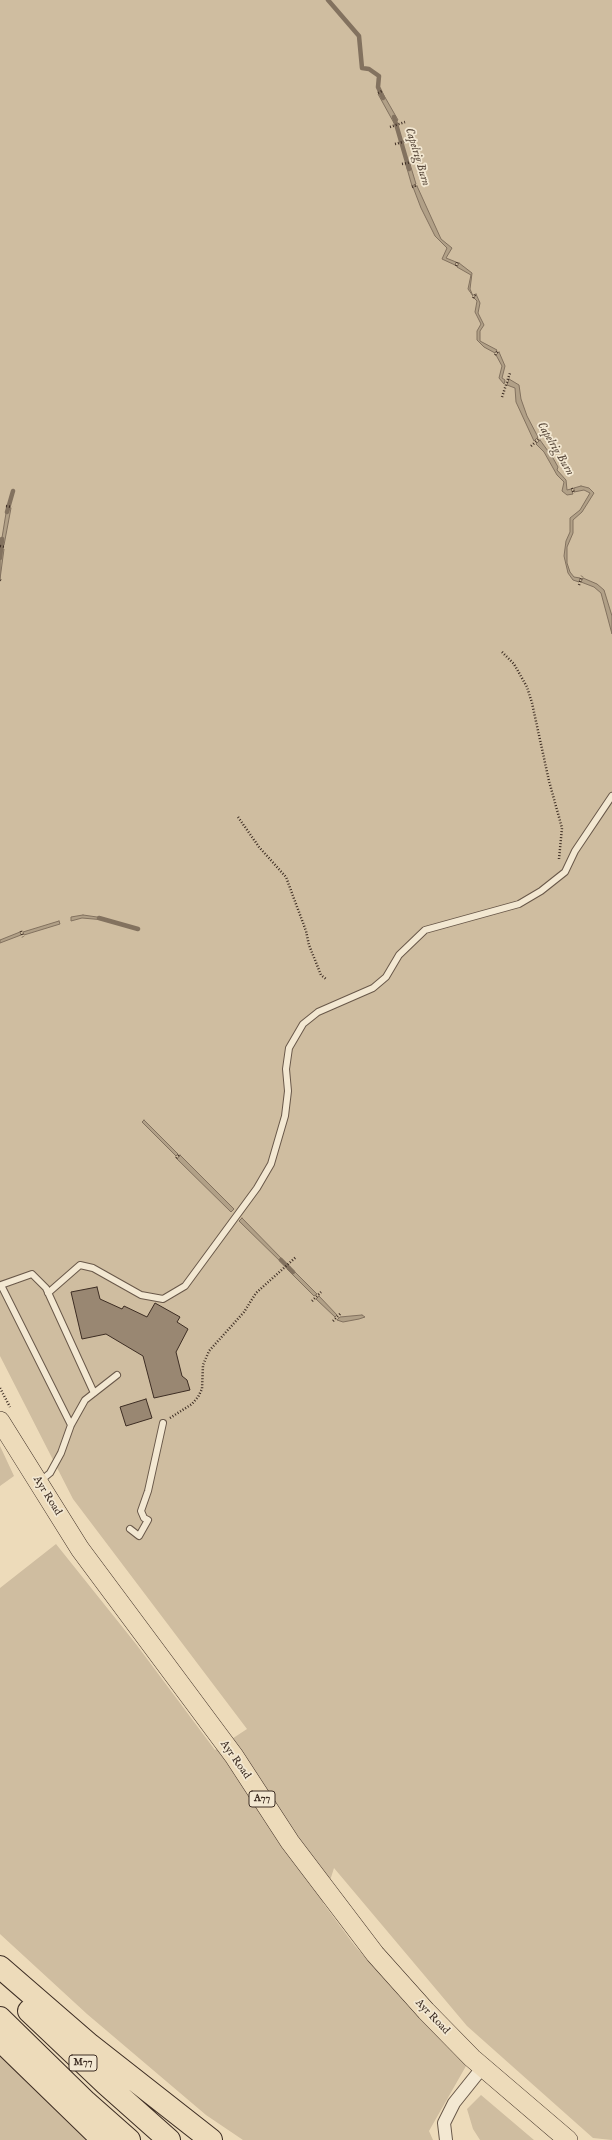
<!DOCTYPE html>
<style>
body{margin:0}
canvas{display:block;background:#eddbba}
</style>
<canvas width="612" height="2140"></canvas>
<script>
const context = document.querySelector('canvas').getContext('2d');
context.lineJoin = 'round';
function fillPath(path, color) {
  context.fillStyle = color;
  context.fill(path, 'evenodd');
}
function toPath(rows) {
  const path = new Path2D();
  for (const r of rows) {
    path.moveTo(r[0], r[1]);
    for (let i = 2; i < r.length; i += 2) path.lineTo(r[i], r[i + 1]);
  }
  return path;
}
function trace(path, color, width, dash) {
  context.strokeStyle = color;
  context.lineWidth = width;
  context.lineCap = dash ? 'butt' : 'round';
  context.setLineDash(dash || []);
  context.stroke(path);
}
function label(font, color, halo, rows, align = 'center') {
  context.font = font + ' "IM FELL English",serif';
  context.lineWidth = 3.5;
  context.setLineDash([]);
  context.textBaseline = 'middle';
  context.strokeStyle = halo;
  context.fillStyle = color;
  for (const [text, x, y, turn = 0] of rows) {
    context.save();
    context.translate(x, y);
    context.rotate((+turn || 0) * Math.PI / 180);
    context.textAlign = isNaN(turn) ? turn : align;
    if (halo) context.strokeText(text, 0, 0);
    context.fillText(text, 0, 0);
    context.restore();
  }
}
const green = toPath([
 [0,0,612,0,612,2140,593,2138,467,2026,334,1868,323,1903,355,1946,413,2012,466,2066,429,2131,433,2140,243,2140,206,2115,87,2014,0,1934,0,1588,56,1544,136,1644,215,1750,247,1729,73,1499,0,1356],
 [0,1446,14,1476,0,1486],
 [0,2052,88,2140,0,2140],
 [481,2095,534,2140,480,2140,473,2129,467,2109]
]);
const water = toPath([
 [382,92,398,120,394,123,378,94,382,92],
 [410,164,416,184,412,186,406,165,410,164],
 [417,186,441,239,452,248,446,258,456,262,455,265,442,259,447,248,435,236,421,208,413,187,417,186],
 [459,263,472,273,470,289,473,296,468,289,471,275,457,267,459,263],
 [476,294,480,303,478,313,484,325,480,331,480,341,497,350,495,353,484,347,477,340,477,331,481,324,475,312,477,301,474,298,476,294],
 [499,352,505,366,502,378,505,380,504,384,499,378,502,366,496,355,499,352],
 [509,379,519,385,521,399,527,416,538,437,534,441,516,402,515,388,507,385,509,379],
 [540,440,553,458,558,467,557,470,566,480,567,490,571,489,573,494,567,495,562,491,564,482,557,475,544,452,536,444,540,440],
 [581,486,589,488,594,493,582,512,573,520,573,533,567,547,567,563,570,572,574,577,580,578,579,582,573,580,568,573,564,556,566,541,570,532,570,518,580,510,590,493,584,490,574,492,574,488,581,486],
 [7,507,11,508,4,545,1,544,7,507],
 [0,548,4,549,0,579,0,548],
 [583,578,597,584,604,590,612,616,612,634,601,593,594,587,581,582,583,578],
 [83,915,104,918,105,920,82,918,71,921,71,917,83,915],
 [59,921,60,924,24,935,23,932,59,921],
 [20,932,21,935,0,943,0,940,20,932],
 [144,1120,178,1154,176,1156,142,1122,144,1120],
 [180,1155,234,1209,231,1212,177,1159,180,1155],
 [242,1218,283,1260,286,1263,284,1265,239,1221,242,1218],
 [290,1267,317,1294,314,1296,287,1269,290,1267],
 [319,1296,337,1315,335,1317,316,1299,319,1296],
 [362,1315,365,1317,359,1319,343,1322,337,1320,340,1317,362,1315]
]);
const stream = toPath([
 [328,0,359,36,362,68,369,69,379,76,378,87,383,98],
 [394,117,409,169],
 [7,512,13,491],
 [0,558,2,539],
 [99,918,138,929],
 [281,1260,293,1272]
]);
const building = toPath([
 [97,1287,100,1299,122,1309,124,1306,147,1317,155,1303,180,1317,177,1322,188,1329,176,1352,182,1376,187,1380,190,1390,154,1398,143,1356,106,1334,82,1339,71,1292,97,1287],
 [146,1399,152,1418,126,1426,120,1407,146,1399]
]);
const path = toPath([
 [378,93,382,91],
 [390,127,405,122],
 [395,144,410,140],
 [402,164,412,162],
 [412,187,417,185],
 [456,266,458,261],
 [473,298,476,293],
 [495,355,498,351],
 [502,397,510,373],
 [531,446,542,436],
 [572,488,574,493],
 [6,506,12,507],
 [0,546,5,547],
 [0,580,1,581],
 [579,585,582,576],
 [502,652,514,664,527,687,532,703,549,781,562,828,559,859],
 [238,817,259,847,286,877,306,931,309,945,321,975,326,979],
 [21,931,23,937],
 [176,1158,180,1154],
 [312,1301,321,1292],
 [333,1321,341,1313],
 [0,1388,10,1407],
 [170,1418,192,1404,198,1397,202,1389,203,1365,209,1351,244,1312,256,1293,296,1257]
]);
const service = toPath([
 [48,1293,80,1265,93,1268,141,1295,163,1299,185,1286,257,1188,271,1164,285,1116,288,1091,286,1069,289,1048,303,1024,318,1012,373,988,386,977,399,955,425,930,519,904,541,891,565,872,575,851,612,796],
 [71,1425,1,1285,32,1274,46,1288,94,1393],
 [39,1482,50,1473,61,1453,71,1425,85,1400,117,1375],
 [130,1529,139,1536,148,1520,144,1518,141,1511,148,1491,163,1423]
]);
const minor = toPath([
 [446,2140,444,2123,454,2103,482,2068]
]);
const primary = toPath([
 [0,1421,80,1549,234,1756,290,1842,375,1954,426,2011,472,2058,568,2140]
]);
const motorway = toPath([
 [0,1967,90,2045,211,2140],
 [29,2011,106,2084,169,2140],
 [0,2018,86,2102,129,2140],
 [0,2040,103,2140]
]);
const shields = [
 [262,1799,26],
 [83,2063,28]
];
const shieldNames = [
 ["A77",262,1799],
 ["M77",83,2063]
];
const streetNames = [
 ["Ayr Road",47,1496,58],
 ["Ayr Road",235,1760,55],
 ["Ayr Road",432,2017,46]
];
const waterNames = [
 ["Capelrig Burn",417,157,73],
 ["Capelrig Burn",555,449,59]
];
fillPath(green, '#cfbda0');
fillPath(water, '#b1a087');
trace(water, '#83725f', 1);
trace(stream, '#83725f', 4.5);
fillPath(building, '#998772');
trace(building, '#3d2d23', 1);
trace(service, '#695849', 8);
trace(minor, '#695849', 14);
trace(primary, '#3d2d23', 20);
trace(motorway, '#3d2d23', 24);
trace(path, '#3d2d23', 2.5, [1, 2]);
trace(service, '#f3e8d2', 6);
trace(minor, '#f3e8d2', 12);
trace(primary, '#eddbba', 19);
trace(motorway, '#eddbba', 22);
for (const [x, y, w] of shields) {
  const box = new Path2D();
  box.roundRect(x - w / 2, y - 8, w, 16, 3);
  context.fillStyle = '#f3e8d2';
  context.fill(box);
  trace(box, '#3d2d23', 1);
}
label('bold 10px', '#3d2d23', null, shieldNames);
label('11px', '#3d2d23', '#f3e8d2', streetNames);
label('italic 12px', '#5a4a3c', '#f3e8d2', waterNames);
</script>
